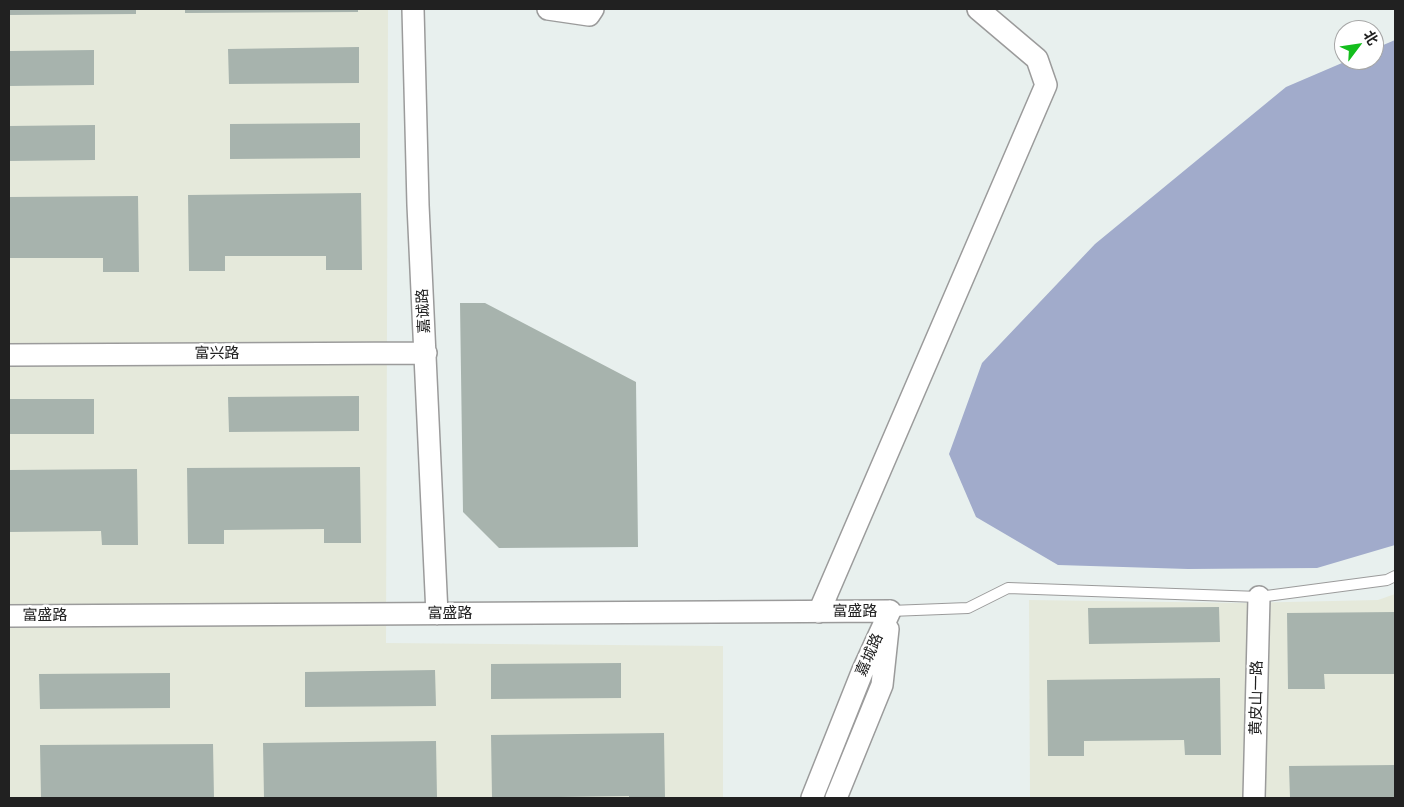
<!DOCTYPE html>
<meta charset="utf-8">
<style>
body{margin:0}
#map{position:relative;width:1404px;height:807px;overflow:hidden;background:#e8f0ee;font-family:"Archivo Narrow","Noto Sans SC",sans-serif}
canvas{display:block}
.frame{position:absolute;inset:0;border:10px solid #212121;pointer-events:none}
.north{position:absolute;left:1334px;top:20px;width:50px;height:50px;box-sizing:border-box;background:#fff;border:1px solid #a6a6a6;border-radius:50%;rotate:59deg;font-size:14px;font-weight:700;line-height:20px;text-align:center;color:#212121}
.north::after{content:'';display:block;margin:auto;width:18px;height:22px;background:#14be1d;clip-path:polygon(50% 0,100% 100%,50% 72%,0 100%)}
</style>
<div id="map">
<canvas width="1404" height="807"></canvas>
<div class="frame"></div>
<div class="north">北</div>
</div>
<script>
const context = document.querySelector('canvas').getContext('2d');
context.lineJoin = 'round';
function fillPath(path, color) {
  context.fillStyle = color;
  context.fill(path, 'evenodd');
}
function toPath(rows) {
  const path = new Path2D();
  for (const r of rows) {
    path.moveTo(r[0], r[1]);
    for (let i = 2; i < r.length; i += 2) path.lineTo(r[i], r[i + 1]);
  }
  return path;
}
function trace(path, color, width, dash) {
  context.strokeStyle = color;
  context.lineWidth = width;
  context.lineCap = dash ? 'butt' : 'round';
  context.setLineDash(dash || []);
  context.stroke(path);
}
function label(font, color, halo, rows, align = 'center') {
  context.font = font + ' "Archivo Narrow","Noto Sans SC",sans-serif';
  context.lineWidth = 5;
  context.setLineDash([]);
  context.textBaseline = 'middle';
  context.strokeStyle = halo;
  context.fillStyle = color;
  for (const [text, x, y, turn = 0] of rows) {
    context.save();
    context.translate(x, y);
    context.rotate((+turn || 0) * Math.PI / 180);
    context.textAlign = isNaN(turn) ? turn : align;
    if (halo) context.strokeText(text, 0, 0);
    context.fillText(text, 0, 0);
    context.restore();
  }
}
const industrial = toPath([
 [9,9,388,9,386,643,723,646,723,798,9,798],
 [1395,594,1395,798,1030,798,1029,600,1242,603,1378,600]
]);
const forest = toPath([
 [1395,40,1395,545,1317,568,1188,569,1058,565,976,517,949,454,982,363,1095,244,1286,87,1349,60,1374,60,1374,49]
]);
const building = toPath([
 [9,9,136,9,136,14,9,15],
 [185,9,358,9,358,12,185,13],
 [359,47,359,83,229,84,228,49],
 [94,50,94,85,9,86,9,51],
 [360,123,360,158,230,159,230,124],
 [95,125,95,160,9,161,9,126],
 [361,193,362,270,326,270,326,256,225,256,225,271,189,271,188,195],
 [138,196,139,272,103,272,103,258,9,258,9,197],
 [460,303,485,303,636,382,638,547,499,548,463,512],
 [359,396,359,431,229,432,228,397],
 [9,399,94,399,94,434,9,434],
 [360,467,361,543,324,543,324,529,224,530,224,544,188,544,187,468],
 [137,469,138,545,102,545,101,531,9,532,9,470],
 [1219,607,1220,642,1089,644,1088,608],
 [1395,612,1395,674,1324,674,1325,689,1288,689,1287,613],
 [621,663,621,698,491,699,491,664],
 [435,670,436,706,305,707,305,672],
 [170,673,170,708,40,709,39,674],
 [1220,678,1221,755,1185,755,1184,740,1084,741,1084,756,1048,756,1047,680],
 [664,733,665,798,629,798,629,796,492,798,491,735],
 [436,741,437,798,264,798,263,743],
 [213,744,214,798,41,798,40,745],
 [1395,765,1395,798,1290,798,1289,766]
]);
const service = toPath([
 [890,611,968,608,1008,588,1259,597,1387,580,1395,576]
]);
const minor = toPath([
 [413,9,418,205,437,614],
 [548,9,589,15,593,9],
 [9,355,426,353],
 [819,612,1046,85,1037,59,978,9],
 [9,616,890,611],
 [812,798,863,670,890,611],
 [836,798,882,685,888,629],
 [1254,798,1259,597]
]);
const streetNames = [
 ["嘉诚路",424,311,-93],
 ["富兴路",217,354],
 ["富盛路",855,612],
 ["富盛路",450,614],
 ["富盛路",45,616],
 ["嘉城路",870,655,-66],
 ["黄皮山一路",1257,698,-89]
];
fillPath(industrial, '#e5e9db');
fillPath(forest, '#a1abcb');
fillPath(building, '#a7b3ad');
trace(service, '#9b9b9b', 12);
trace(minor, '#9b9b9b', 24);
trace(service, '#fff', 10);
trace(minor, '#fff', 21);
label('15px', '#212121', '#fff', streetNames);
</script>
